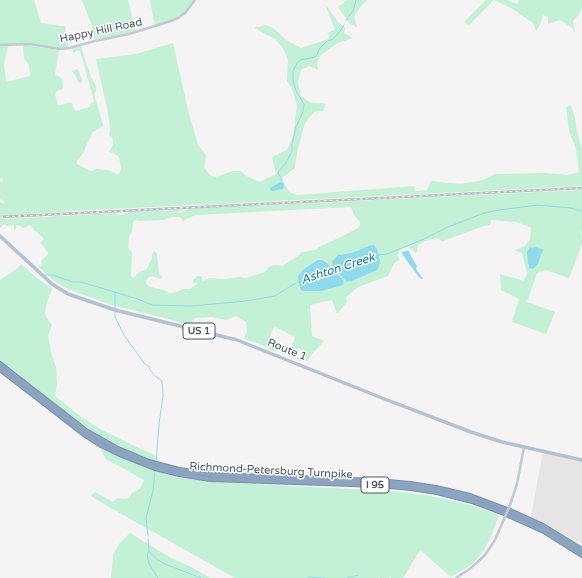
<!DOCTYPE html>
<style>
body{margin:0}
canvas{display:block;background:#f5f3f3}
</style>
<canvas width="582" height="578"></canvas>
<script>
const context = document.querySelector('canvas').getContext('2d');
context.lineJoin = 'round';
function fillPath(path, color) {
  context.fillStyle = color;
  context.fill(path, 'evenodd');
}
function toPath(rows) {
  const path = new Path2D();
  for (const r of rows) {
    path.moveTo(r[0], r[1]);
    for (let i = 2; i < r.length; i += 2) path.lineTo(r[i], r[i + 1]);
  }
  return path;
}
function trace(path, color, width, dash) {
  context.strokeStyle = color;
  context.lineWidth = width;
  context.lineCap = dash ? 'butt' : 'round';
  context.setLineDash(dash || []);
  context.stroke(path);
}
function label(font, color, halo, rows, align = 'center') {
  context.font = font + ' "Varela Round",sans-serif';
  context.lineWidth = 3;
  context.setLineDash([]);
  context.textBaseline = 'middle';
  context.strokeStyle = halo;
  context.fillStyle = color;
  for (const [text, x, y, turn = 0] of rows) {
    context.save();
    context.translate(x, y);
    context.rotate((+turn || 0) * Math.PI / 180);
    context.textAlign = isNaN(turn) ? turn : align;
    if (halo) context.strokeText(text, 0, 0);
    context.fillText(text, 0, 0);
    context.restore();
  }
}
const education = toPath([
 [543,451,582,461,582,544,531,516]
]);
const green = toPath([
 [0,0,34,0,41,23,60,26,65,26,69,48,65,49,40,45,0,45],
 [82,0,128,0,136,32,95,41,91,23],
 [150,0,195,0,182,16,155,27],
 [347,0,367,0,361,6,354,16,357,27,350,24,338,7],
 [486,0,494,0,469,25,464,22],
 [494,0,507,0,517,4,519,0,582,0,582,7,579,15,573,21,575,33,571,27,560,20,548,24,548,17,543,15,540,25,536,31,533,23,511,8],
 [325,4,338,22,345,28,344,33,353,38,338,43,321,55,317,62,318,70,309,66,301,70,298,82,301,96,309,102,326,104,323,111,314,112,305,123,297,152,295,168,282,178,289,192,297,195,414,186,415,191,427,190,431,181,461,184,483,180,495,174,545,173,568,175,579,172,576,149,569,131,566,107,571,105,575,118,577,131,582,149,582,186,91,210,0,216,0,202,4,204,4,201,0,199,0,182,2,182,3,181,2,178,0,178,0,46,8,46,4,64,6,82,30,76,29,65,24,58,23,45,59,50,55,75,60,77,62,79,63,87,62,89,57,91,55,94,58,106,70,102,72,103,75,111,90,107,90,105,94,101,80,51,76,51,73,53,72,48,81,46,91,77,96,86,96,91,94,94,103,125,102,127,93,132,86,146,84,152,77,161,77,164,89,170,92,171,96,169,107,170,117,174,119,173,121,169,119,157,113,153,109,152,113,145,113,141,112,137,109,135,110,129,108,113,96,59,136,54,173,43,188,110,198,145,206,155,204,167,210,175,215,177,233,171,241,171,246,176,260,182,276,174,272,157,287,150,293,137,297,106,292,88,287,81,288,60,283,48,275,39,254,28,266,25,273,28,286,40,301,48,329,39,328,33,335,29],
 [76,69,79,71,80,76,82,78,82,81,81,83,78,82,77,78,72,71,75,70],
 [582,190,582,228,581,233,582,236,582,244,569,278,546,270,537,273,527,302,555,312,546,334,512,322,519,299,501,290,500,274,524,281,527,273,522,253,514,250,524,247,530,239,531,228,517,222,491,220,490,225,484,226,443,241,436,238,425,241,418,245,417,252,415,253,409,247,401,249,397,255,400,260,394,263,388,276,358,287,346,297,347,302,337,314,332,300,310,305,312,336,324,341,311,355,308,360,307,361,304,360,301,361,299,361,298,359,301,356,302,349,300,348,295,350,291,347,295,337,275,327,273,329,270,336,269,340,270,342,271,342,273,339,275,340,277,343,277,350,273,351,260,344,245,339,244,337,247,332,246,322,245,321,238,317,236,316,226,320,212,317,195,318,191,323,189,324,112,305,68,289,62,286,52,279,36,264,41,266,42,264,41,261,48,254,48,252,40,243,44,239,37,232,34,231,34,229,30,225,23,228,18,225,16,225,16,229,14,231,14,225,7,226,4,224,0,228,0,219,7,219,114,213,120,215,131,212,181,210,178,212,178,213,189,209],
 [351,207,354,215,360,222,360,225,358,228,341,237,321,246,315,250,302,252,298,256,282,266,276,265,271,266,268,268,265,272,245,278,241,277,222,279,210,278,203,281,202,280,202,277,201,276,198,276,193,280,194,283,198,283,192,287,191,289,183,289,177,292,170,293,163,290,151,287,147,285,146,282,147,279,149,277,152,276,160,279,163,277,159,274,157,253,154,251,152,254,152,259,150,262,147,269,139,272,136,275,134,278,133,278,131,276,132,253,128,247,129,237,132,232,133,222,135,220,139,221,165,220,171,217,180,217,182,220,184,221,186,219,196,215],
 [21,264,37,278,52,289,47,302,45,312,46,317,52,325,48,335,51,352,56,367,57,383,55,396,80,416,102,430,139,448,155,455,155,461,129,451,94,432,77,421,13,370,0,361,0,280,15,270],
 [100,449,151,469,175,477,211,482,391,491,426,495,467,504,488,511,499,516,490,539,485,548,478,558,471,565,451,577,420,550,403,578,392,578,390,577,389,578,380,578,379,577,378,578,235,578,109,507,91,496,95,492,113,502,118,498,124,499,129,498,132,493,140,489,144,480,106,459],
 [130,533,171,558,191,567,211,578,111,578,113,555,119,544]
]);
const water = toPath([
 [280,182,283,183,284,187,283,189,272,191,270,190,270,188],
 [371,245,374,245,377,249,380,261,379,266,377,270,352,281,347,282,333,267,332,262,338,255,352,253],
 [530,247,532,248,536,247,544,250,541,254,538,264,533,269,529,268,528,262,527,252],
 [406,251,409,251,411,256,417,266,416,269,422,277,423,279,421,279,418,276,402,254,402,252],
 [318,260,322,260,327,263,343,280,344,283,343,285,321,291,304,291,301,290,298,281,298,276,304,269]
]);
const stream = toPath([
 [346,20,353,11,356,0],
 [281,182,281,177,279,175,278,172,286,163,292,151,292,144,296,127,303,112,304,104,296,91,293,81,293,71,297,63,300,60,315,57,317,55,320,48,326,42,333,39,341,30,344,25],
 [378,255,387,254,424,239,448,227,484,213,499,210,538,205,571,208,582,211],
 [45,275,53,275,73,282,81,282,138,299,152,305,192,306,246,301,275,296,299,281],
 [115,309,115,292],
 [115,312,115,317,124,335,144,363,149,367,150,370,152,372,154,375,162,381,163,396,159,424,156,463],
 [148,536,146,518,153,491,155,470],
 [148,539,149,551,147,555,149,564,158,578],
 [149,551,156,559,165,564,201,578],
 [307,578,310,577,325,578],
 [347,578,358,575]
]);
const minor = toPath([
 [0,45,30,44,60,49,69,48,95,41,129,34,171,21,178,18,185,13,195,0],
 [510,505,517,484,524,447],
 [456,578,471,568,485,555,495,540,504,519]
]);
const major = toPath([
 [0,236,52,284,68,294,115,310,237,340,382,398,471,432,502,442,582,460]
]);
const highway = toPath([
 [0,364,86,431,118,449,149,462,179,470,215,475,378,481,410,484,436,488,470,496,510,511,543,526,582,550],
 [0,369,87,436,101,445,122,455,155,468,179,474,210,479,380,485,411,488,437,492,472,501,504,513,544,531,582,555]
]);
const rail = toPath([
 [0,217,582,188]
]);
const minorBridge = toPath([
 [504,519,510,505]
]);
const shields = [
 [199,331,32],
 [375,485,28]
];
const shieldNames = [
 ["US 1",199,331],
 ["I 95",375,485]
];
const streetNames = [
 ["Happy Hill Road",101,31,-12],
 ["Route 1",287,350,22],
 ["Richmond-Petersburg Turnpike",271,471,3]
];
const waterNames = [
 ["Ashton Creek",338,269,-18]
];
fillPath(education, '#e6e4e5');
fillPath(green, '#c3f1d5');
fillPath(water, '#90daee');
trace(stream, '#90daee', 1);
trace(highway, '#7690ad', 6);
trace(minor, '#c1cad2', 2.5);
trace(major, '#b3c2d1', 3.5);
trace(highway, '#8ba5c1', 4);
trace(rail, '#b5b8bd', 2.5);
trace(rail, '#fff', 1, [3]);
trace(minorBridge, '#c1cad2', 2.5);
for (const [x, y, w] of shields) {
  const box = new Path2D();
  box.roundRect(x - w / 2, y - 8, w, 16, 3);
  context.fillStyle = '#fff';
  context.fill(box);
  trace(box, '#4a5661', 1);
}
label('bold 10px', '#4a5661', null, shieldNames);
label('11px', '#4a5661', '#fff', streetNames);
label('italic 12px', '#0c7c9b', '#fff', waterNames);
</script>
